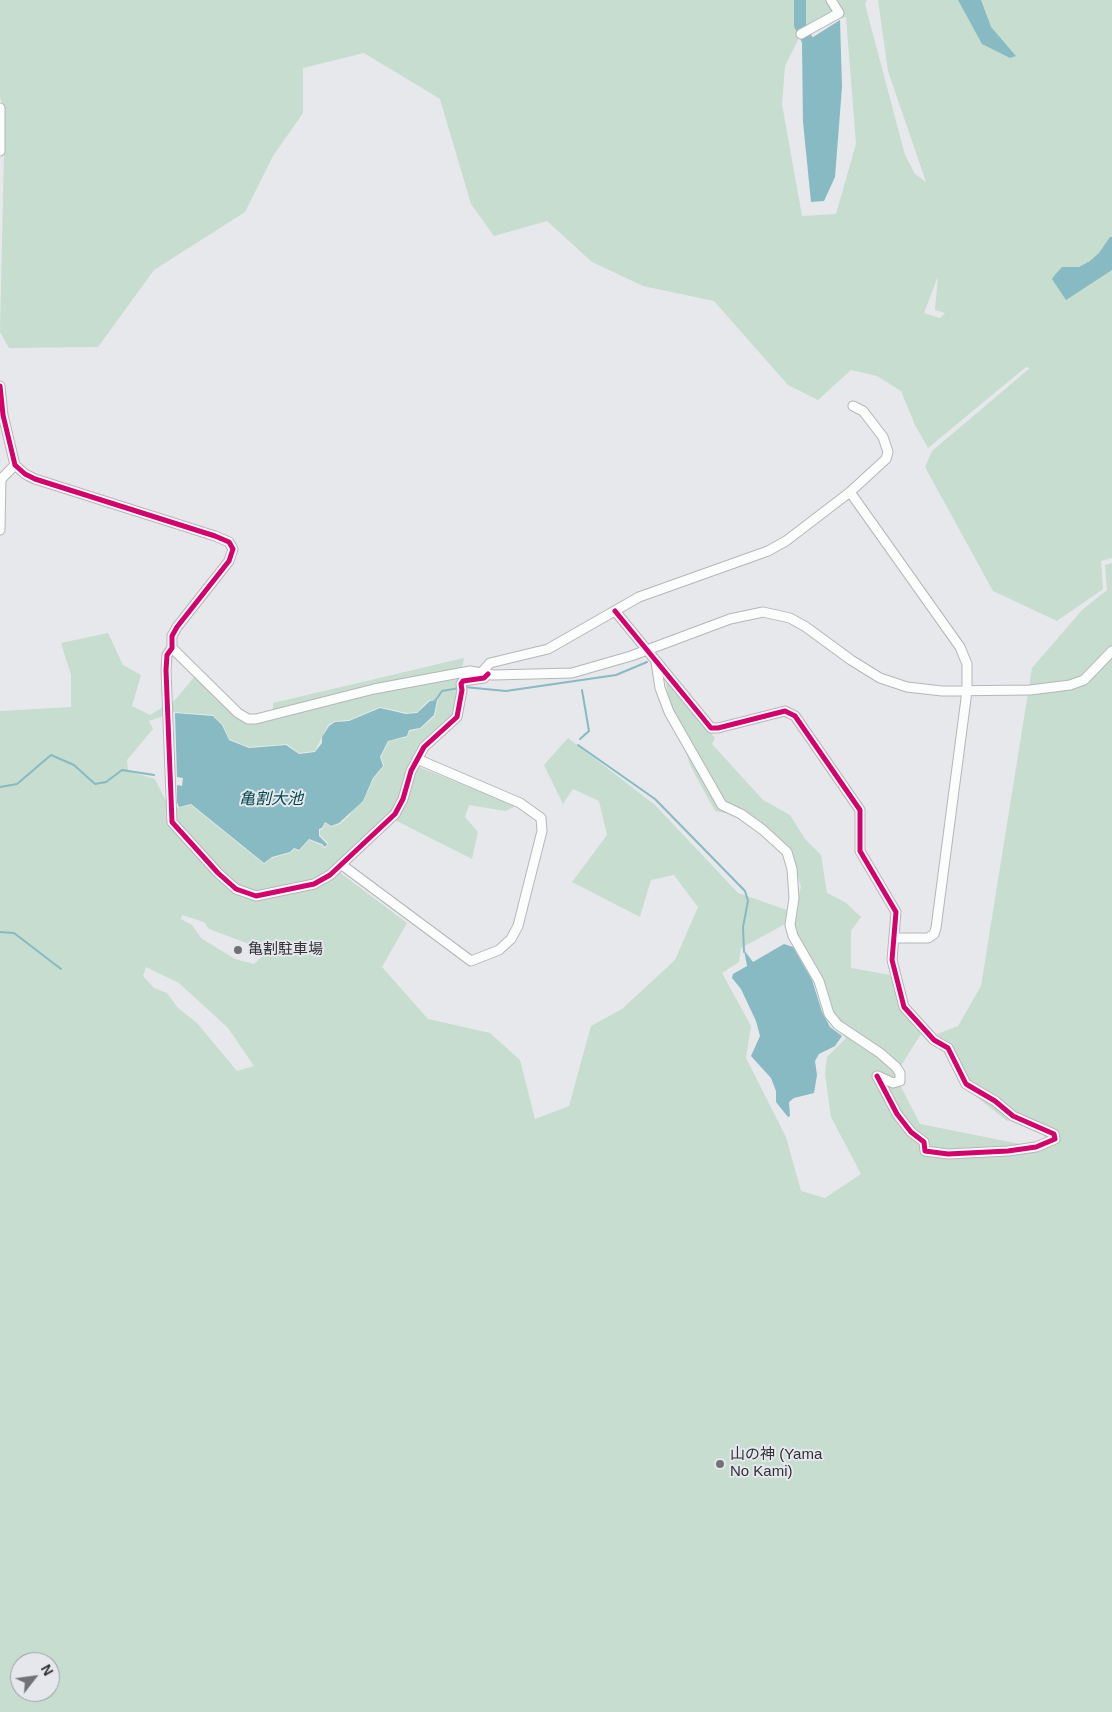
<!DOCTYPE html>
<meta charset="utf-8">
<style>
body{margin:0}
#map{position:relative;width:1112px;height:1712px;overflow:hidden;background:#e7e8eb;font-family:Arial,sans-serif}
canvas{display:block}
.north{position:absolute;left:10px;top:1652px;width:50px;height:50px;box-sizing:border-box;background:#e5e7ed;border:1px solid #9d9fa3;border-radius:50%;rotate:60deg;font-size:14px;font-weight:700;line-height:20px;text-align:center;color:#313235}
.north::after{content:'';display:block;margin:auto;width:18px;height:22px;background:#717275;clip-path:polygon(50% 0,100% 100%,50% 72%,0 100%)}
</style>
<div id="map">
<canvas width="1112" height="1712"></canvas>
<div class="north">N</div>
</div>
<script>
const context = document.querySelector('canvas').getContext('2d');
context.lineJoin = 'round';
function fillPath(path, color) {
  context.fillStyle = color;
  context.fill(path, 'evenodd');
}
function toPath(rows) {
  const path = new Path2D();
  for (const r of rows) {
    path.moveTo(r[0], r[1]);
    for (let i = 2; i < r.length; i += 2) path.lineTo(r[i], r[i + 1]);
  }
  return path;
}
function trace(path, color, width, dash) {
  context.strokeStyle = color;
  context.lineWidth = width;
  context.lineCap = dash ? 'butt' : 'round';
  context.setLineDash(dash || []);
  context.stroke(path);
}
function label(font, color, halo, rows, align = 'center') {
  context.font = font + ' Arial,"Noto Sans JP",sans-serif';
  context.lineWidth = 4;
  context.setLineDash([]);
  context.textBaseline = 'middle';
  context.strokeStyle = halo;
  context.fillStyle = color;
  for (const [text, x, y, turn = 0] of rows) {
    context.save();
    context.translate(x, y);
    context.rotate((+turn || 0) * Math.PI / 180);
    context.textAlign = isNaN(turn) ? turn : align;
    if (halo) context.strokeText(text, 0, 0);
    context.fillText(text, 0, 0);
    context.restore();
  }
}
const green = toPath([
 [0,0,867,0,865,4,905,155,915,174,926,182,888,71,878,0,1112,0,1112,558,1101,561,1103,589,1057,621,993,591,925,467,932,451,1030,368,1026,367,928,448,915,425,901,391,877,376,851,370,818,400,788,385,714,301,643,286,592,262,547,221,494,236,471,204,440,99,364,53,303,68,303,113,273,156,245,212,154,270,98,347,9,348,0,332,5,110,0,98],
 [846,17,856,144,836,214,802,216,782,104,785,66,798,40,796,30],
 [938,276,935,310,945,313,940,318,924,313],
 [1112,563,1112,1712,0,1712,0,711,71,707,71,675,61,643,108,633,123,665,141,675,132,706,150,715,175,700,195,676,237,718,246,722,273,720,273,703,464,658,453,716,425,739,409,763,516,806,506,811,469,805,465,817,478,832,472,859,387,816,334,868,407,923,382,967,428,1019,490,1033,520,1060,535,1119,569,1106,591,1026,622,1009,675,960,698,907,674,875,651,880,640,917,572,882,607,835,599,801,573,789,563,804,544,765,568,738,655,805,738,893,787,910,785,924,741,948,739,962,722,973,751,1026,746,1058,786,1137,801,1191,825,1198,861,1174,831,1117,825,1074,827,1057,846,1038,831,1023,816,981,789,934,801,887,790,850,782,852,736,815,715,811,691,767,671,709,666,684,669,681,715,738,712,744,763,800,790,815,805,839,821,855,827,893,845,902,861,917,851,931,851,968,890,975,900,1005,921,1034,895,1075,920,1124,1040,1148,1048,1129,1021,1117,1007,1121,973,1094,937,1034,958,1026,981,986,1032,668,1082,610,1107,590,1105,565],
 [429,700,438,700,435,716,420,729,410,731,407,737,389,741,381,757,384,766,374,778,363,802,357,805,348,817,340,824,331,827,325,823,323,829,320,830,320,835,328,843,325,849,321,845,309,840,299,851,294,849,290,853,272,858,264,864,191,805,170,809,155,779,128,771,127,760,153,729,149,721,174,712,213,715,223,725,229,739,249,747,287,744,299,753,315,751,328,725,335,721,349,720,380,707,407,713,417,712],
 [182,915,204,922,209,929,265,950,266,953,254,964,235,959,201,938,192,925,181,919],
 [146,967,179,983,228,1028,254,1066,237,1071,197,1023,178,1008,167,993,154,988,143,976],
 [20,1662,50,1662,50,1692,20,1692]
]);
const water = toPath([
 [958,0,981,0,991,27,1016,56,1010,58,982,44],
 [840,20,842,87,835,177,824,201,811,202,803,122,802,44],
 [1110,237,1112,237,1112,270,1066,300,1052,279,1054,276,1062,267,1079,267,1090,261,1099,253],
 [437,700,434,715,420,728,409,730,407,736,388,741,380,757,383,766,373,778,363,801,339,823,331,826,325,822,322,828,319,829,319,836,327,844,325,847,322,844,309,839,299,850,294,848,290,852,272,857,264,863,191,804,179,807,177,802,177,785,182,786,183,778,177,777,175,713,213,716,222,725,229,740,249,748,286,745,299,754,315,752,322,743,322,737,329,726,335,722,349,721,380,708,406,714,417,713,430,701],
 [784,944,793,947,812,980,822,1012,830,1027,842,1036,835,1046,819,1054,815,1061,817,1075,814,1093,794,1098,789,1102,790,1116,788,1117,776,1102,776,1091,771,1078,751,1056,760,1036,756,1021,741,989,732,978,733,974,747,966,744,950,753,962]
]);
const stream = toPath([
 [464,687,506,691,616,675,647,662],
 [435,701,442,691,459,688],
 [580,739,589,731,582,690],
 [578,745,655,799,745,891,748,901,743,927,744,952],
 [0,787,17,784,51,755,74,765,95,784,106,782,122,770,154,775],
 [0,932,14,933,61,969]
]);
const river = toPath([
 [800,0,800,25,815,56]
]);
const minor = toPath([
 [801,34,839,13,831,0],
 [0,108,0,151],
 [0,386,3,415,15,465,25,474,35,479,215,536,229,542,233,549,229,561,177,627,172,636,172,648,167,655,166,670,172,822,218,873,236,889,256,896,314,884,330,875,395,814,403,799,411,771,424,747,457,717,462,690,461,684,463,681,484,678,488,674],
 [850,492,960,647,967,664,967,691,936,928,934,934,928,938,894,938],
 [0,530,1,479,15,465],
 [615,611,711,728,718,728,785,711,795,716,860,810,860,851,896,912,892,960,904,1007,934,1040,948,1048,966,1084,995,1101,1013,1116,1054,1134,1055,1139,1036,1147,1008,1151,948,1154,925,1151,924,1142,911,1132,897,1114,877,1076],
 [172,648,238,713,248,719,256,719,374,689,470,671,493,675,572,673,631,656,730,619,763,612,790,618,806,627,851,660,880,678,907,687,942,691,1030,690,1070,685,1084,680,1112,651],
 [656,662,660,688,669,712,722,805,741,814,763,830,787,852,792,869,794,898,790,925,793,936,819,981,829,1014,838,1025,880,1053,896,1067,900,1073,900,1081,893,1083,878,1076],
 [482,672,490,663,548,649,639,597,768,551,786,541,850,492,886,459,888,452,883,437,863,411,853,406],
 [342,865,471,961,499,950,511,939,518,926,526,894,542,831,541,818,520,803,417,759]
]);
const cycleway = toPath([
 [0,386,3,415,15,465,25,474,35,479,215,536,229,542,233,549,229,561,177,627,172,636,172,648,167,655,166,670,172,822,218,873,236,889,256,896,314,884,330,875,395,814,403,799,411,771,424,747,457,717,462,690,461,684,463,681,484,678,488,674],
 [615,611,711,728,718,728,785,711,795,716,860,810,860,851,896,912,892,960,904,1007,934,1040,948,1048,966,1084,995,1101,1013,1116,1054,1134,1055,1139,1036,1147,1008,1151,948,1154,925,1151,924,1142,911,1132,897,1114,877,1076]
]);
const markers = [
 [238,950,5,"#717275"],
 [720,1464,5,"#717275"]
];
const poiNames = [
 ["亀割駐車場",248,950],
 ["山の神 (Yama",730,1455],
 ["No Kami)",730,1472]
];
const waterNames = [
 ["亀割大池",271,800]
];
fillPath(green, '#c6ddcf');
fillPath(water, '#87bac2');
trace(stream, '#87bac2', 2);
trace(river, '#87bac2', 12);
trace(minor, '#b6b6b9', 11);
trace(minor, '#fbfcfc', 9);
trace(cycleway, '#d6006c', 5);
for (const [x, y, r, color] of markers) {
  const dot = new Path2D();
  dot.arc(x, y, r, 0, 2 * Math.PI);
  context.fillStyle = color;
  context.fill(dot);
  trace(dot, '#e5e7ed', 2);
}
label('15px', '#313235', '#e5e7ed', poiNames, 'left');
label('italic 16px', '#044950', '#e5e7ed', waterNames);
</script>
